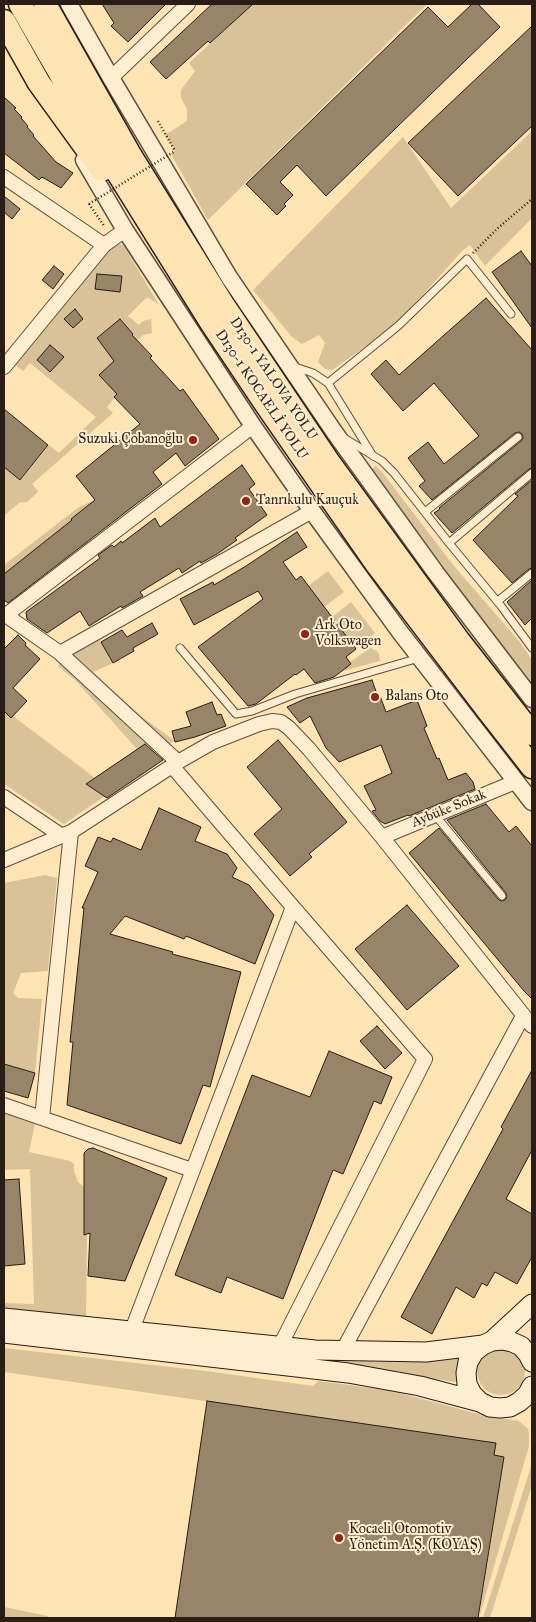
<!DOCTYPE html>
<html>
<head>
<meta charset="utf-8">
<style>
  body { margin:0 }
  #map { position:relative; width:536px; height:1622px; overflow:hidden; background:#fee4b3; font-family:"IM FELL Great Primer",serif }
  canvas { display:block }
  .frame { position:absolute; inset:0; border:5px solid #2a1c16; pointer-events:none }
</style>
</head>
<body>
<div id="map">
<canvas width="536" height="1622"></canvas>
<div class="frame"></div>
</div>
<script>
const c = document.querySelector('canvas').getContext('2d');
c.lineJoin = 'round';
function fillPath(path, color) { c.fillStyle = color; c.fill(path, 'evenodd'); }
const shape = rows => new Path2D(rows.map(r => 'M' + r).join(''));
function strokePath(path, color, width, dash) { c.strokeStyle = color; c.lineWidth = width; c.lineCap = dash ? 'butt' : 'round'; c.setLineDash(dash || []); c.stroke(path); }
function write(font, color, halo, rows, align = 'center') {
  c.font = font + ' "IM FELL Great Primer",serif'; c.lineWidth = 4; c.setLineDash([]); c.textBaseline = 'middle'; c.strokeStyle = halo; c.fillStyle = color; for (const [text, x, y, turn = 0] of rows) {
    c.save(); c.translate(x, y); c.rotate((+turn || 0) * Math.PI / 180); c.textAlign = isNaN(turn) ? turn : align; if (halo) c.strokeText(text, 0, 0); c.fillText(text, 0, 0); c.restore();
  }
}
fillPath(shape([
  [253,4,427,4,208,220,171,154,175,151,165,135,187,121,187,109,181,98,181,90,195,71,189,63],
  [532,131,532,218,485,266,470,245,462,251,414,305,389,330,332,370,325,369,318,362,325,343,319,335,302,344,292,337,253,290,403,137,451,208],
  [119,243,124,246,159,305,149,298,146,298,128,316,139,325,143,321,151,319,152,333,143,335,134,343,129,338,133,334,120,319,97,338,104,347,112,341,119,392,107,407,113,413,32,484,38,491,36,494,27,502,19,503,4,516,4,467,21,480,49,445,59,453,96,417,30,363,23,371,15,365,110,249,115,244],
  [376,466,382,472,454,566,519,641,532,660,532,686,383,486,372,471,374,467],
  [95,500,71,519,89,543,82,547,65,526,4,574,4,565,79,507],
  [328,571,344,592,324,607,308,586],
  [351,602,375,633,356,648,332,617],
  [99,639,113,663,93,672,141,716,175,741,167,744,72,656,74,653],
  [370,648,377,651,379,654,380,661,343,671,351,664,350,662],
  [60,662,61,662,156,750,146,743,137,749,76,681,58,666],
  [4,711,11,718,13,716,95,778,86,784,105,796,64,824,4,784],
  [45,875,57,878,48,971,21,973,13,993,18,998,42,999,35,1073,4,1064,4,883],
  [4,1113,35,1124,29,1152,70,1161,74,1164,74,1171,78,1182,84,1187,85,1235,87,1234,86,1316,4,1310,4,1303,34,1304,30,1169,4,1170],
  '477 1371a24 24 0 1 1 48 0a24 24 0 1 1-48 0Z',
  [4,1348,206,1371,313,1386,318,1381,371,1388,396,1392,482,1415,519,1421,528,1429,529,1434,529,1446,479,1618,504,1457,494,1455,496,1443,4,1372],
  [228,1349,462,1352,462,1383],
  [532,1463,532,1485,490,1618,483,1618],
  [4,1607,48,1616,48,1618,4,1618]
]), '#dac298');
const building = shape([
  [102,4,166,4,128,42,111,26,114,23,102,4],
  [212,4,253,4,210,43,208,41,166,79,150,62,212,4],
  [472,4,478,4,500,27,326,196,297,165,280,182,293,195,284,204,286,206,277,215,246,184,428,7,448,27,472,4],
  [532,26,532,126,458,196,408,143,532,26],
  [4,97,16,108,14,109,22,117,21,118,28,126,27,127,34,135,33,136,56,162,73,173,61,188,42,177,39,180,4,153,4,97],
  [4,196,20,209,12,219,4,212,4,196],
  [521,251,532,266,532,328,492,272,521,251],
  [54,266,64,274,53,289,42,280,54,266],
  [97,274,122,276,120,292,95,289,97,274],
  [486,298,532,350,532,468,529,469,452,533,434,513,440,509,439,508,521,441,523,438,522,434,519,432,515,433,432,500,419,486,425,481,408,458,428,442,444,464,479,436,434,383,403,411,371,374,386,360,399,375,486,298],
  [75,309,83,319,73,328,64,319,75,309],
  [120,319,133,334,132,335,152,356,150,358,180,391,183,389,219,439,185,466,176,453,153,472,162,484,8,603,4,600,4,574,72,520,71,519,95,500,76,476,140,424,114,397,117,394,99,375,114,361,97,338,120,319],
  [50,345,64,357,50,372,37,360,50,345],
  [4,409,48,445,20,480,4,467,4,409],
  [242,465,255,484,249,489,267,515,235,538,237,540,217,554,201,563,200,561,182,573,179,568,140,592,143,596,122,608,121,606,89,626,80,611,47,633,27,619,26,612,92,564,100,558,98,555,112,545,114,547,121,541,122,543,155,518,160,527,242,465],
  [532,480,532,568,529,569,512,583,473,540,518,496,515,494,532,480],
  [297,532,307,547,283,562,296,580,301,576,356,649,346,657,351,664,334,677,315,683,304,669,296,675,295,674,256,704,248,706,198,647,263,599,258,591,194,625,180,599,213,582,214,585,246,566,297,532],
  [532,580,532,618,525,625,507,602,532,580],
  [152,623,158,634,133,648,134,651,113,663,101,642,122,630,127,637,152,623],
  [18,635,26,643,25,645,40,659,13,688,27,701,11,718,4,711,4,649,18,635],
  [372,680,378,697,380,696,386,712,417,700,427,726,424,728,437,759,439,758,448,780,466,773,473,782,475,789,409,816,408,815,385,824,380,821,372,811,376,810,364,786,392,773,381,745,339,762,326,748,310,716,300,723,287,707,307,698,372,680],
  [212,702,217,715,221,714,226,726,195,737,175,742,172,731,191,726,186,712,212,702],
  [278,740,347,822,309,854,312,857,290,876,254,834,282,809,247,767,278,740],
  [145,744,163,760,107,798,86,784,145,744],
  [486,804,509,832,516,826,532,846,532,999,524,991,409,853,439,828,498,899,501,901,505,900,507,897,506,893,447,820,486,804],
  [159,808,201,827,195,841,227,854,237,868,232,877,249,885,274,915,255,964,186,936,184,939,125,916,110,934,173,952,172,954,241,972,210,1087,203,1085,181,1144,67,1105,73,1042,70,1042,84,908,82,908,98,872,85,866,98,837,111,842,113,838,141,850,159,808],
  [407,905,459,966,407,1010,355,949,407,905],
  [377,1026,402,1053,385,1069,360,1041,377,1026],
  [329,1051,392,1077,381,1104,374,1101,343,1174,333,1170,283,1299,227,1277,221,1293,175,1275,252,1075,310,1097,329,1051],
  [4,1064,35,1073,28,1098,4,1091,4,1064],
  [532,1070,532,1150,506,1199,532,1214,532,1257,517,1284,495,1272,487,1286,482,1283,474,1298,456,1287,432,1334,401,1317,503,1129,501,1127,532,1070],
  [93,1148,167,1178,125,1281,88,1276,90,1233,84,1235,84,1153,88,1149,93,1148],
  [19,1179,25,1264,4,1266,4,1180,19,1179],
  [207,1401,496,1443,494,1455,504,1457,478,1618,175,1618,207,1401]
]);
fillPath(building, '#988468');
strokePath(building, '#2a1c16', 1);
const service = shape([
  [295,367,313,373,328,383],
  [344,438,382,461,394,473,449,543,501,606,532,648],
  [373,456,328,383,398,326,467,259,511,314],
  [425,512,518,437],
  [449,543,532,473],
  [498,601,532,573],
  [180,648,236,714,252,711,295,694,419,658],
  [435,815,502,896]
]);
const minor = shape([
  [111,78,188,4],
  [4,177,104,245,125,230],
  [4,367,104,245],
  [4,614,60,653,312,511],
  [6,615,253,426],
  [60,653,178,762],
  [4,797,62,836],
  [382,837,515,782],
  [4,860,71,832,178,762,213,742,259,724,272,721,281,722,289,728,309,749,382,837,532,1026],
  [4,1105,192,1170],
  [42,1118,71,832],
  [132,1330,293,907,172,766],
  [280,1346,425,1059,293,907],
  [343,1350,523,1016]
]);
const tertiary = shape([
  [69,4,111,78,229,277,335,433,436,573,532,699],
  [84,160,125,230,253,426,312,511,400,632,532,802]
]);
const secondary = shape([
  [4,1318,315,1350,426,1352,483,1345],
  [4,1333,348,1373,420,1386,480,1402],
  [492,1341,532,1304],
  [532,1362,528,1354,521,1346,512,1342,502,1340,492,1341,483,1345,474,1352,468,1362,466,1373,467,1384,472,1394,480,1402,490,1407,500,1408,510,1407,519,1402,527,1395,532,1386]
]);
const trunk = shape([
  [20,4,114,167,210,321,267,406,375,562,486,708,532,767],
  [45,4,129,153,224,306,328,461,459,641,532,734],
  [4,21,39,83,102,170]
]);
strokePath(service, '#5f4e3d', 9);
strokePath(minor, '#5f4e3d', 16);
strokePath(tertiary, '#5f4e3d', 19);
strokePath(secondary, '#2a1c16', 21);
strokePath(trunk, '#2a1c16', 25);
strokePath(shape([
  [158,121,175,151],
  [89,204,105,227],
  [473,253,498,228,532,199]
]), '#2a1c16', 2.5, [1, 2.5]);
strokePath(service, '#feedce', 7);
strokePath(minor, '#feedce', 14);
strokePath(tertiary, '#feedce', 16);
strokePath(secondary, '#feedce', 19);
strokePath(trunk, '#fee4b3', 22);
strokePath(shape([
  [89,204,175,151]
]), '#2a1c16', 2.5, [1, 2.5]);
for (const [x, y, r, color] of [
  [193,440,5,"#8f2418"],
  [246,501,5,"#8f2418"],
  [305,634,5,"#8f2418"],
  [375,697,5,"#8f2418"],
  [339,1538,5,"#8f2418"]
]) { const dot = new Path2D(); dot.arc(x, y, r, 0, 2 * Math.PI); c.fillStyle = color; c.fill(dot); strokePath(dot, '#feedce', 2); }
write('14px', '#2a1c16', '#feedce', [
  ["D130-1 YALOVA YOLU",273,379,56],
  ["D130-1 KOCAELİ YOLU",261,395,56],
  ["Aybüke Sokak",449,809,-22]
]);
write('14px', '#2a1c16', '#feedce', [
  ["Suzuki Çobanoğlu",183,440,"right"],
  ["Tanrıkulu Kauçuk",256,501],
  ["Ark Oto",315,626],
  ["Volkswagen",315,642],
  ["Balans Oto",385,697],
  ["Kocaeli Otomotiv",349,1530],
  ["Yönetim A.Ş. (KOYAŞ)",349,1546]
], 'left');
</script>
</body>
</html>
